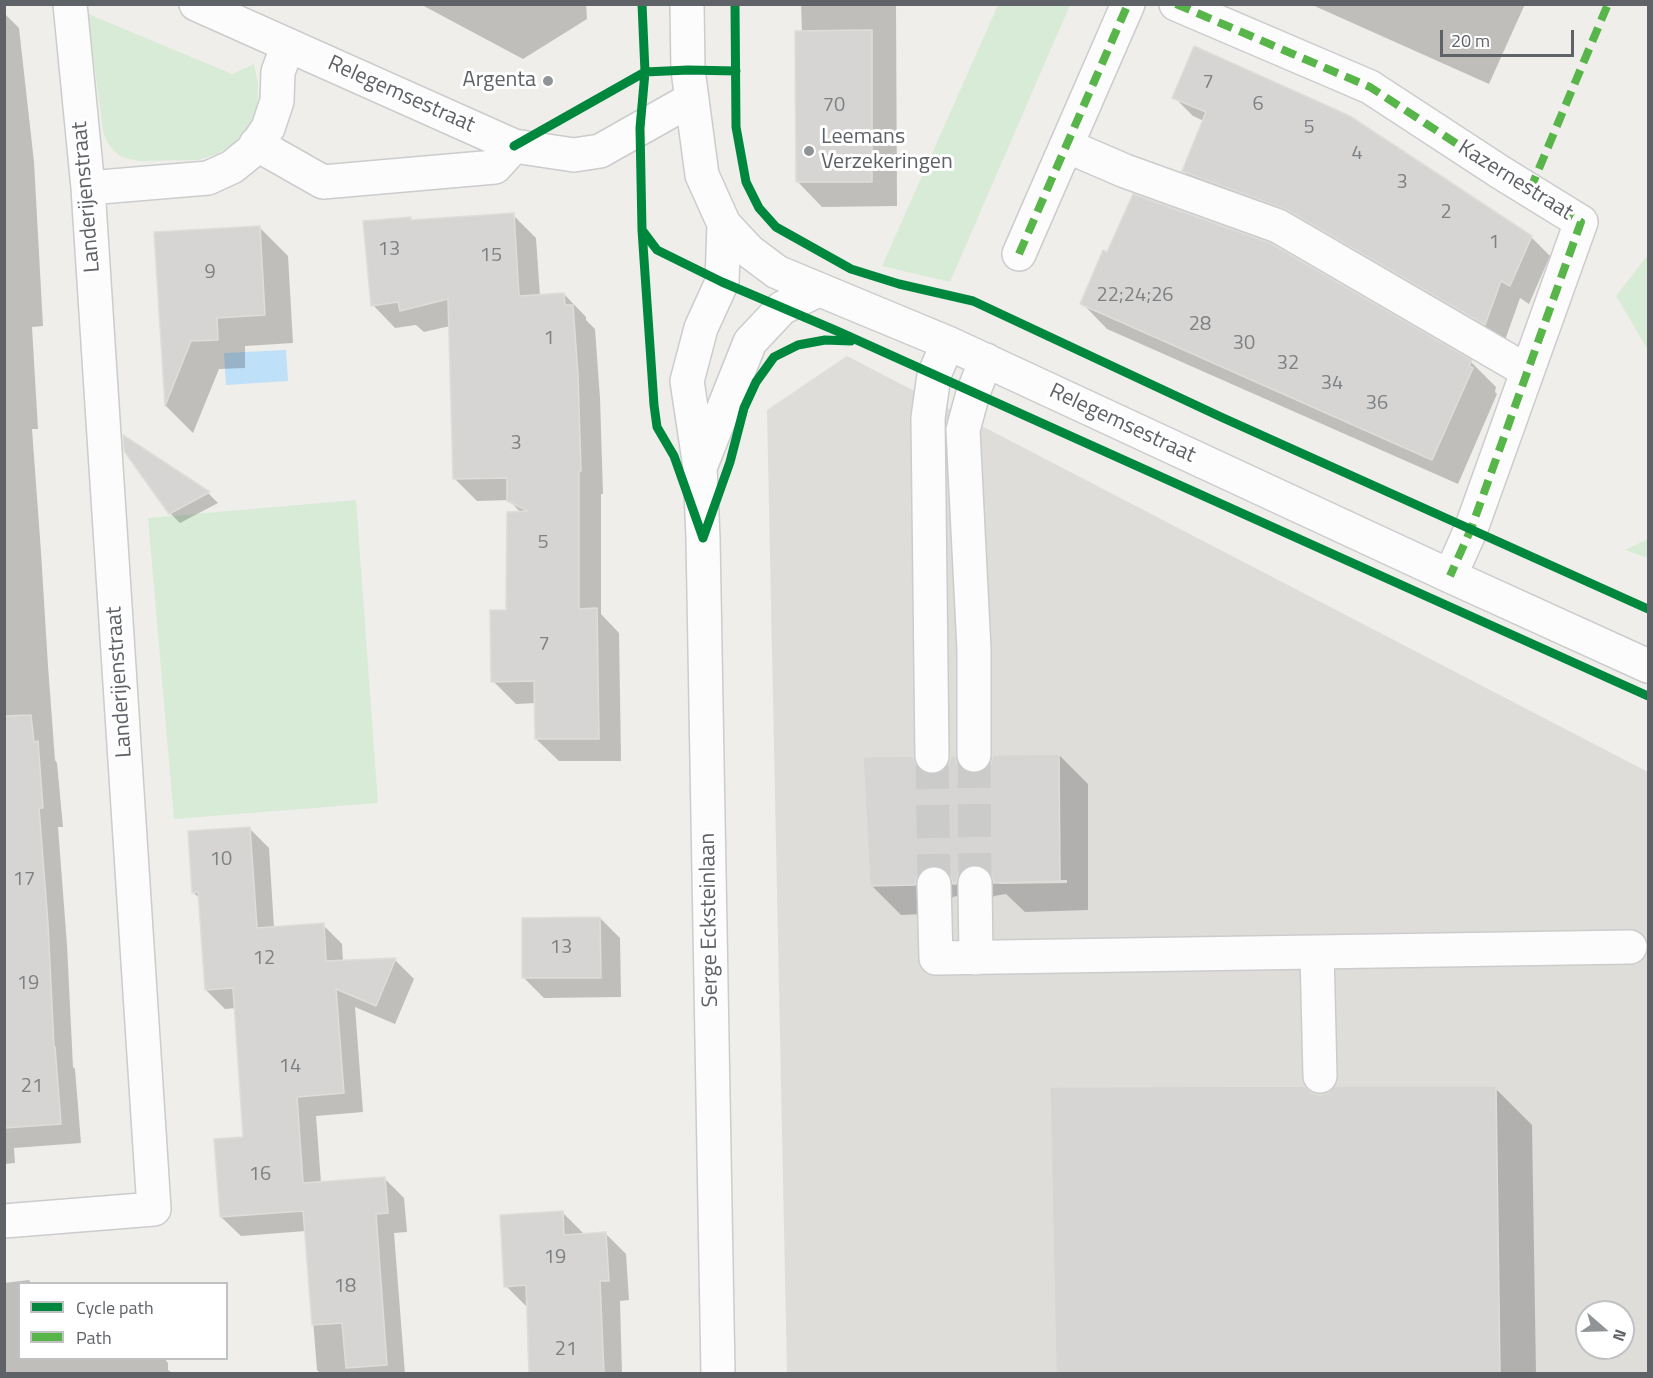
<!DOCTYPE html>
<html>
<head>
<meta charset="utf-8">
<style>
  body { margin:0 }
  #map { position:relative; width:1653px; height:1378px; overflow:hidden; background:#efeeea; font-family:"Titillium Web",sans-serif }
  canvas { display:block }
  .frame { position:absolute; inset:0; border:6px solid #5f6368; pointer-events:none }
  .legend { position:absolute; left:18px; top:1282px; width:210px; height:78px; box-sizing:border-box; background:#fff; border:2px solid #bfc1c3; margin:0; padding:8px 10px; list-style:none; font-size:18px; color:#5f6368 }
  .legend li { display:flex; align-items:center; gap:12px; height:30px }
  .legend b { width:30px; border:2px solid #bfc1c3 }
  .north { position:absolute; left:1575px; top:1300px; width:60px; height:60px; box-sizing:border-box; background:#fff; border:2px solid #bfc1c3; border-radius:50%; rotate:110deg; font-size:16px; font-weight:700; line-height:24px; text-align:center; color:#5f6368 }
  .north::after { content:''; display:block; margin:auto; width:21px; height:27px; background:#919496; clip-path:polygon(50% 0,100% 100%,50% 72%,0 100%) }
  .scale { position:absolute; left:1440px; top:30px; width:134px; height:27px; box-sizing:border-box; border:3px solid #5f6368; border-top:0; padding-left:8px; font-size:18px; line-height:21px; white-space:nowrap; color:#5f6368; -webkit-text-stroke:4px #fff; paint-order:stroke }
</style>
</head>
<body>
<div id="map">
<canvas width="1653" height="1378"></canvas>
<div class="frame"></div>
<ul class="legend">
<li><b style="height:8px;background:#00873e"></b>Cycle path</li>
<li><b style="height:8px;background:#58b549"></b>Path</li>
</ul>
<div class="north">N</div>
<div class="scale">20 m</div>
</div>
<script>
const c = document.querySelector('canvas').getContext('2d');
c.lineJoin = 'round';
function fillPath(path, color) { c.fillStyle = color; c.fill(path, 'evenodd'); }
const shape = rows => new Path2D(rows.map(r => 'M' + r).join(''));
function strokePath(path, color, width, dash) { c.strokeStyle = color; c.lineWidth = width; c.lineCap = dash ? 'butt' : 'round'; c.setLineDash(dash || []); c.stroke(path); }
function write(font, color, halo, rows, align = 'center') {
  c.font = font + ' "Titillium Web",sans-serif'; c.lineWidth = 6; c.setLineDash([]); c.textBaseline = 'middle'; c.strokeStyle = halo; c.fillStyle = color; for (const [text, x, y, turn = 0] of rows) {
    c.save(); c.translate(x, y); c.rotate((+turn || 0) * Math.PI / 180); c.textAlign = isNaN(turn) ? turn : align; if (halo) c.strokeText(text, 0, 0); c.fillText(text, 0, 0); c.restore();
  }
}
fillPath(shape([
  [847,356,1648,772,1648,1373,787,1373,767,410],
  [1587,1312,1623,1312,1623,1348,1587,1348]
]), '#dfddda');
fillPath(shape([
  [998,5,1070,5,950,282,882,266],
  [88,14,232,74,254,64,258,85,257,108,248,127,234,143,217,154,198,160,139,161,122,157,115,152,107,142,103,131],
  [1648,255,1648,350,1616,296],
  [356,500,378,803,174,819,148,518],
  [1648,539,1648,558,1625,550]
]), '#d8ebd6');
fillPath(shape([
  [286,350,288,381,226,385,224,353]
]), '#bfe0f9');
fillPath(shape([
  [420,4,586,4,587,19,523,59],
  [801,4,896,4,897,206,822,207,797,181,802,32],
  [1310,4,1525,4,1489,84],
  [4,13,19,28,34,162,43,326,32,327,38,429,32,429,41,552,48,666,55,760,57,763,63,827,58,827,67,945,73,1067,75,1069,81,1143,14,1148,15,1163,4,1164],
  [1174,97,1531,237,1550,256,1529,304,1520,298,1504,343,1203,190,1183,171,1204,121,1193,116],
  [513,215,536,238,540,296,564,294,586,317,586,320,595,329,600,398,603,494,601,494,601,614,619,633,621,761,559,761,536,739,536,703,516,704,493,681,508,611,521,513,509,500,477,501,454,478,450,326,424,332,416,325,395,328,373,305,410,218,414,222],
  [260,228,288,256,293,343,245,346,245,368,219,369,193,433,166,406,156,233],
  [1082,303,1471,362,1496,387,1495,392,1497,394,1458,484,1107,329],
  [124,438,209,494,218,503,180,523,170,513],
  [1059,755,1088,784,1088,910,1025,912,1006,894,994,896,987,904,964,894,953,897,946,905,944,913,901,915,871,885,913,758,930,776,943,773,955,757,972,775],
  [1067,880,1067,883,1000,884,997,881],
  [250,829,269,848,274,928,323,925,342,944,343,962,395,960,414,979,395,1024,355,1007,363,1112,316,1116,321,1183,385,1179,404,1198,407,1232,394,1233,405,1374,321,1374,317,1370,306,1231,241,1236,221,1217,245,1138,236,1008,225,1009,206,990,200,899,193,892],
  [600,918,620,938,621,997,544,998,524,978],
  [1495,1088,1532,1125,1536,1374,1057,1374,1311,1094,1320,1096],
  [563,1213,583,1233,583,1235,606,1234,626,1254,629,1300,620,1301,622,1374,531,1374,528,1306,526,1306,506,1286],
  [29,1280,32,1284,20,1284,20,1358,164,1358,168,1363,168,1370,174,1374,4,1374,4,1283]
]), '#0003');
const building = shape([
  [872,30,872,182,796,182,795,31,872,30],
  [1194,46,1350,116,1532,236,1510,286,1501,281,1485,325,1287,210,1182,171,1206,112,1172,98,1194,46],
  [1133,194,1270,243,1472,360,1469,366,1473,368,1432,460,1080,304,1103,250,1107,252,1133,194],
  [514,213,519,296,564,293,565,305,573,305,578,375,581,471,579,471,579,609,597,608,599,739,535,739,534,681,491,682,490,610,506,610,507,512,528,511,507,501,507,478,453,479,448,299,400,311,398,302,371,306,363,221,411,217,411,220,514,213],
  [260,226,265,315,217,318,218,340,191,341,165,406,154,232,260,226],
  [123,435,210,492,169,514,124,451,123,435],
  [31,715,34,742,38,741,43,808,39,808,48,924,54,1047,55,1047,61,1124,4,1128,4,716,31,715],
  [1059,754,1060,881,994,883,991,874,985,867,974,864,965,867,958,874,956,884,953,884,950,874,942,867,934,865,924,868,917,876,915,885,870,886,863,757,913,756,916,765,922,772,933,775,942,772,948,766,951,756,955,756,958,764,964,771,975,774,983,771,990,765,993,755,1059,754],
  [250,827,257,928,324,923,326,961,396,958,376,1006,336,989,344,1093,297,1097,303,1183,385,1177,388,1213,376,1214,387,1365,346,1368,342,1323,312,1325,303,1211,220,1217,214,1139,243,1137,233,988,205,990,198,892,192,893,188,831,250,827],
  [600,917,601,978,522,978,522,918,600,917],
  [1305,1086,1312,1093,1320,1095,1329,1092,1335,1086,1496,1086,1500,1374,1056,1374,1050,1087,1305,1086],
  [563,1211,564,1235,606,1232,609,1281,600,1281,604,1374,529,1374,526,1285,504,1287,500,1215,563,1211]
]);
fillPath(building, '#d6d5d3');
strokePath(building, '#deddd9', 1.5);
strokePath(shape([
  [974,755,975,883],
  [932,756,934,884]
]), '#cbcbca', 33, [33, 16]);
const minor = shape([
  [196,4,514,146,574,155,600,151,692,99],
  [687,4,688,70,702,175,724,224,749,251,777,272,948,343,1450,576,1648,666],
  [1176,4,1370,87,1500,172,1581,222,1471,529,1450,576],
  [256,144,323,182,495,167,514,146],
  [1067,146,1125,171,1278,226,1527,371],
  [88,188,208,178,232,167,253,150,268,128,277,101,278,72,288,45],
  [1019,254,1128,4],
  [701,465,750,342,782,308,818,290],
  [974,755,974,649,963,430,973,393,986,360],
  [932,756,928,418,934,375,948,343],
  [975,883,976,958],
  [934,884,936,958,1630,947],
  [1317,952,1320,1076],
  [4,1221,154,1209,88,188,70,4],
  [718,1374,703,538,700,467,687,381,701,328,722,282,724,224]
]);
strokePath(minor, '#cbcccc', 36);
strokePath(minor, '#fdfcfc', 33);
strokePath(shape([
  [1176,4,1370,87,1500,172,1581,222,1471,529,1450,576],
  [1530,190,1608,4],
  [1019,254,1128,4]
]), '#58b549', 8, [15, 8]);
strokePath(shape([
  [642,4,645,72,640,128,642,230,657,250,722,282,837,331,1648,696],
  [735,4,736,127,746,182,759,208,776,227,851,269,899,284,973,301,1221,417,1648,609],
  [514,146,645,72,688,70,736,71],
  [642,230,654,405,657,427,674,456,703,538],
  [703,538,730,462,744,408,756,382,774,357,798,345,825,340,851,341]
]), '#00873e', 9);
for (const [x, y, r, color] of [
  [548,81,6,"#919496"],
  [809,151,6,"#919496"]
]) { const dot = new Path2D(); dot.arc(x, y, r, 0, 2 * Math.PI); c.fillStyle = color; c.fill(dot); strokePath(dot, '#fff', 2); }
write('20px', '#7e8184', null, [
  ["7",1208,83],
  ["6",1258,105],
  ["70",834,106],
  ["5",1309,128],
  ["4",1357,154],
  ["3",1402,183],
  ["2",1446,213],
  ["1",1494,243],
  ["13",389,250],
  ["15",491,256],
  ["9",210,273],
  ["22;24;26",1135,296],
  ["28",1200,325],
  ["1",549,339],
  ["30",1244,344],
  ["32",1288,364],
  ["34",1332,384],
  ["36",1377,404],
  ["3",516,444],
  ["5",543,543],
  ["7",544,645],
  ["10",221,860],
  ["17",24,880],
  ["13",561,948],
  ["12",264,959],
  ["19",28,984],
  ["14",290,1067],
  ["21",32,1087],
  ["16",260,1175],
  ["19",555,1258],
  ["18",345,1287],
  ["21",566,1350]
]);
write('22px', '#5f6368', '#fff', [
  ["Argenta",536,81],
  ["Leemans",821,138,"left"],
  ["Verzekeringen",821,163,"left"]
], 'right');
write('22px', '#5f6368', '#fff', [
  ["Relegemsestraat",401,95,24],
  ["Kazernestraat",1515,181,32],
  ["Landerijenstraat",87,197,-95],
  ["Relegemsestraat",1122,424,25],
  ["Landerijenstraat",120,682,-94],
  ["Serge Ecksteinlaan",710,920,-91]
]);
</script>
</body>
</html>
